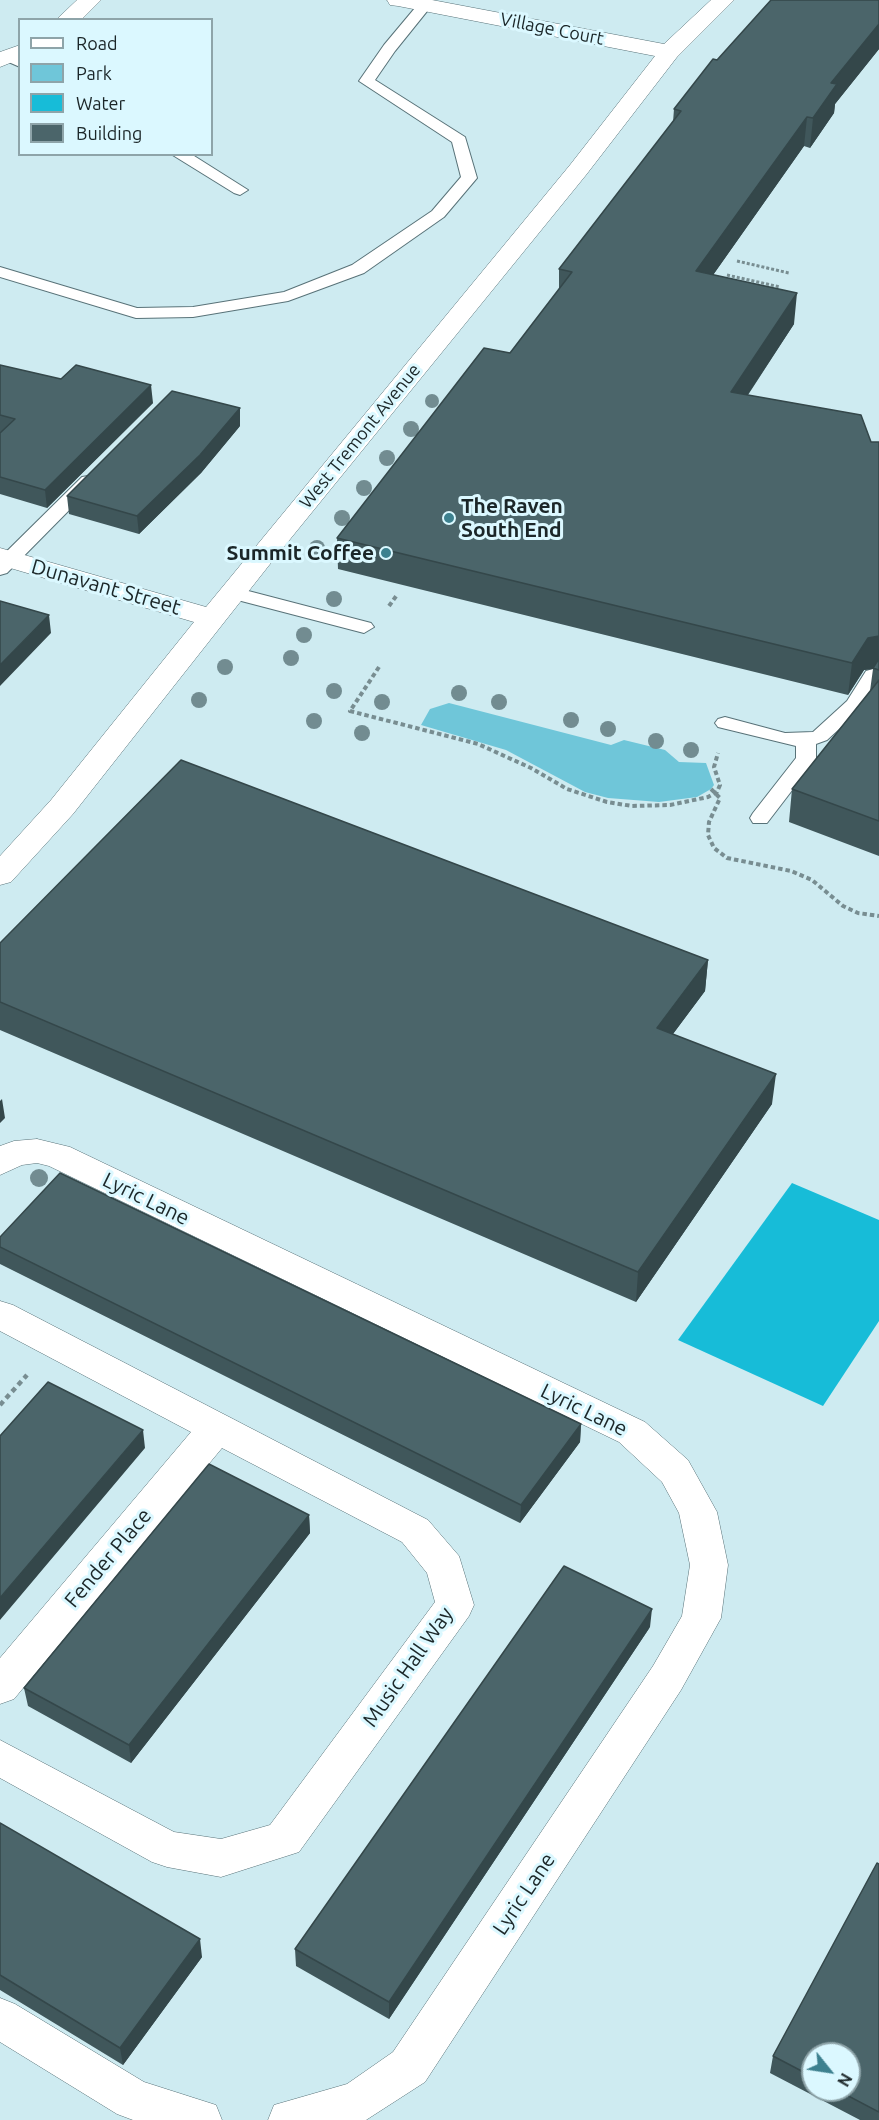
<!DOCTYPE html>
<html>
<head>
<meta charset="utf-8">
<style>
  body { margin:0 }
  #map { position:relative; width:879px; height:2120px; overflow:hidden; background:#ceebf1; font-family:Ubuntu,sans-serif }
  canvas { display:block }
  .legend { position:absolute; left:18px; top:18px; width:195px; height:138px; box-sizing:border-box; background:#dbf8ff; border:2px solid #8ea4a9; margin:0; padding:8px 10px; list-style:none; font-size:18px; color:#1b2628 }
  .legend li { display:flex; align-items:center; gap:12px; height:30px }
  .legend b { width:30px; border:2px solid #8ea4a9 }
  .north { position:absolute; left:801px; top:2042px; width:60px; height:60px; box-sizing:border-box; background:#dbf8ff; border:2px solid #8ea4a9; border-radius:50%; rotate:120deg; font-size:16px; font-weight:700; line-height:24px; text-align:center; color:#1b2628 }
  .north::after { content:''; display:block; margin:auto; width:21px; height:27px; background:#3d818f; clip-path:polygon(50% 0,100% 100%,50% 72%,0 100%) }
</style>
</head>
<body>
<div id="map">
<canvas width="879" height="2120"></canvas>
<ul class="legend">
<li><b style="height:8px;background:#fff"></b>Road</li>
<li><b style="height:16px;background:#6fc6d9"></b>Park</li>
<li><b style="height:16px;background:#17bcd8"></b>Water</li>
<li><b style="height:16px;background:#4b656a"></b>Building</li>
</ul>
<div class="north">N</div>
</div>
<script>
const c = document.querySelector('canvas').getContext('2d');
c.lineJoin = 'round';
function fillPath(path, color) { c.fillStyle = color; c.fill(path, 'evenodd'); }
const shape = rows => new Path2D(rows.map(r => 'M' + r).join(''));
function strokePath(path, color, width, dash) { c.strokeStyle = color; c.lineWidth = width; c.lineCap = dash ? 'butt' : 'round'; c.setLineDash(dash || []); c.stroke(path); }
function write(font, color, halo, rows, align = 'center') {
  c.font = font + ' Ubuntu,sans-serif'; c.lineWidth = 6; c.setLineDash([]); c.textBaseline = 'middle'; c.strokeStyle = halo; c.fillStyle = color; for (const [text, x, y, turn = 0] of rows) {
    c.save(); c.translate(x, y); c.rotate((+turn || 0) * Math.PI / 180); c.textAlign = isNaN(turn) ? turn : align; if (halo) c.strokeText(text, 0, 0); c.fillText(text, 0, 0); c.restore();
  }
}
fillPath(shape([
  [449,703,611,745,624,740,665,750,679,762,706,763,714,785,711,789,697,797,659,802,608,798,585,792,506,750,421,725,430,709]
]), '#6fc6d9');
fillPath(shape([
  [792,1183,879,1220,879,1321,823,1406,678,1340]
]), '#17bcd8');
const lane = shape([
  [425,1,432,5,395,51,375,80,465,137,477,178,444,217,364,273,288,301,193,317,136,318,0,277,0,267,137,308,193,307,284,292,352,265,432,211,461,177,452,142,359,81,384,45,420,2,425,1],
  [9,52,20,57,20,67,4,60,1,57,4,54,9,52],
  [171,154,191,154,248,190,240,195,234,193,171,154],
  [88,476,94,477,97,481,94,485,7,573,0,575,0,558,82,477,88,476],
  [233,587,371,623,374,627,364,633,226,597,223,593,226,589,233,587],
  [873,669,879,670,879,681,861,709,827,740,816,744,816,759,767,823,753,823,750,818,753,813,796,758,796,746,718,727,715,723,718,719,725,717,785,733,813,732,847,701,866,671,873,669]
]);
const street = shape([
  [77,0,101,0,81,20,56,20,77,0],
  [387,0,432,0,664,44,711,0,734,0,677,57,586,175,274,559,73,814,11,882,0,885,0,856,51,800,194,622,0,565,0,548,206,607,570,165,655,56,398,6,390,5,387,0],
  [20,45,20,59,0,67,0,52,20,45],
  [37,1139,70,1147,645,1422,688,1460,717,1512,728,1565,721,1618,681,1690,425,2082,366,2120,268,2120,274,2105,347,2084,393,2052,653,1666,682,1616,690,1565,679,1513,662,1482,619,1442,49,1166,37,1163,22,1165,0,1175,0,1146,14,1141,37,1139],
  [0,1301,13,1305,428,1520,459,1556,474,1605,469,1616,299,1852,221,1877,167,1867,152,1862,0,1778,0,1740,174,1832,221,1839,270,1825,435,1602,427,1573,402,1542,222,1448,14,1699,0,1704,0,1658,191,1432,0,1331,0,1301],
  [0,1998,15,2004,144,2082,216,2105,222,2120,133,2120,117,2114,0,2042,0,1998]
]);
strokePath(lane, '#587278', 2);
strokePath(street, '#587278', 1);
strokePath(shape([
  [737,261,789,273],
  [727,275,780,287]
]), '#788d91', 3, [3, 2]);
strokePath(shape([
  [389,606,397,595],
  [379,667,350,711,478,744,531,768,567,789,607,802,632,806,670,805,708,797,717,792,720,785,714,767,718,753],
  [711,789,720,798,709,822,708,835,714,848,727,858,791,871,812,880,843,906,858,913,879,916]
]), '#788d91', 4, [4.5, 3]);
strokePath(shape([
  [0,1405,27,1375]
]), '#788d91', 4.5, [5, 4]);
fillPath(lane, '#fff');
fillPath(street, '#fff');
c.fillStyle = '#728c91';
for (const [x, y, r] of [
  [432,401,7],
  [411,429,8],
  [387,458,8],
  [364,488,8],
  [342,518,8],
  [317,548,8],
  [334,599,8],
  [304,635,8],
  [291,658,8],
  [225,667,8],
  [334,691,8],
  [459,693,8],
  [199,700,8],
  [382,702,8],
  [499,702,8],
  [571,720,8],
  [314,721,8],
  [608,729,8],
  [362,733,8],
  [656,741,8],
  [691,750,8],
  [39,1178,9]
]) { c.beginPath(); c.arc(x, y, r, 0, 2 * Math.PI); c.fill(); }
fillPath(shape([
  [879,0,879,49,835,104,834,113,810,148,804,146,713,275,794,324,748,395,871,442,879,442,879,856,789,822,792,789,870,691,873,669,864,670,848,695,338,569,337,538,510,353,559,290,559,269,673,122,674,109,717,60],
  [0,365,153,403,47,508,0,494,0,433,1,432,0,432],
  [240,426,201,473,139,534,69,514,67,496],
  [0,943,708,960,705,991,673,1034,772,1104,636,1302,0,1030],
  [0,1237,581,1424,580,1442,520,1523,0,1264],
  [309,1515,310,1533,131,1763,28,1706,24,1688],
  [650,1627,389,2019,296,1966,295,1949],
  [0,1823,202,1957,123,2065,0,1990],
  [879,1864,879,2120,860,2120,770,2073,773,2056],
  [813,2054,849,2090,813,2090]
]), '#40575b');
fillPath(shape([
  [879,24,879,49,835,104,834,113,810,148,813,118,831,83],
  [807,117,804,146,694,302,696,271],
  [797,293,794,324,729,423,731,392],
  [151,385,153,403,47,508,45,490],
  [240,408,240,426,201,473,139,534,137,516],
  [49,615,51,633,0,686,0,665],
  [879,636,879,668,864,670,848,695,852,663,868,638],
  [708,960,705,991,655,1058,657,1028],
  [776,1074,772,1104,636,1302,638,1272],
  [2,1099,5,1118,0,1123,0,1101],
  [581,1424,580,1442,520,1523,521,1505],
  [143,1430,145,1448,0,1620,0,1598],
  [309,1515,310,1533,131,1763,129,1745],
  [652,1609,650,1627,389,2019,389,2002],
  [200,1939,202,1957,123,2065,120,2048]
]), '#34474a');
const building = shape([
  [771,0,879,0,879,24,831,83,837,84,813,118,807,117,696,271,797,293,731,392,861,415,871,442,879,442,879,636,868,638,852,663,337,538,484,348,510,353,572,272,559,269,681,111,674,109,713,59,717,60,771,0],
  [0,365,61,379,76,365,151,385,45,490,0,477,0,433,15,419,0,415,0,365],
  [172,391,240,408,200,455,137,516,67,496,172,391],
  [0,601,49,615,0,665,0,601],
  [879,659,879,670,873,668,879,659],
  [879,680,879,821,792,789,879,680],
  [181,760,708,960,657,1028,776,1074,638,1272,0,1002,0,943,181,760],
  [60,1173,581,1424,521,1505,0,1247,0,1237,60,1173],
  [48,1382,143,1430,0,1598,0,1436,48,1382],
  [209,1464,309,1515,129,1745,24,1688,209,1464],
  [564,1566,652,1609,389,2002,295,1949,564,1566],
  [0,1823,200,1939,120,2048,0,1975,0,1823],
  [877,1863,879,1864,879,2112,837,2090,849,2090,849,2054,813,2054,813,2077,773,2056,877,1863]
]);
fillPath(building, '#4b656a');
strokePath(building, '#34474a', 1.5);
for (const [x, y, r, color] of [
  [449,518,6,"#3d818f"],
  [386,553,6,"#3d818f"]
]) { const dot = new Path2D(); dot.arc(x, y, r, 0, 2 * Math.PI); c.fillStyle = color; c.fill(dot); strokePath(dot, '#dbf8ff', 2); }
write('18px', '#1b2628', '#dbf8ff', [
  ["Village Court",552,29,11],
  ["West Tremont Avenue",360,436,-51]
]);
write('bold 21px', '#1b2628', '#dbf8ff', [
  ["The Raven",461,506],
  ["South End",461,530],
  ["Summit Coffee",374,553,"right"]
], 'left');
write('21px', '#1b2628', '#dbf8ff', [
  ["Dunavant Street",106,587,16],
  ["Lyric Lane",146,1199,26],
  ["Lyric Lane",584,1410,26],
  ["Fender Place",108,1558,-50],
  ["Music Hall Way",408,1667,-55],
  ["Lyric Lane",524,1894,-56]
]);
</script>
</body>
</html>
